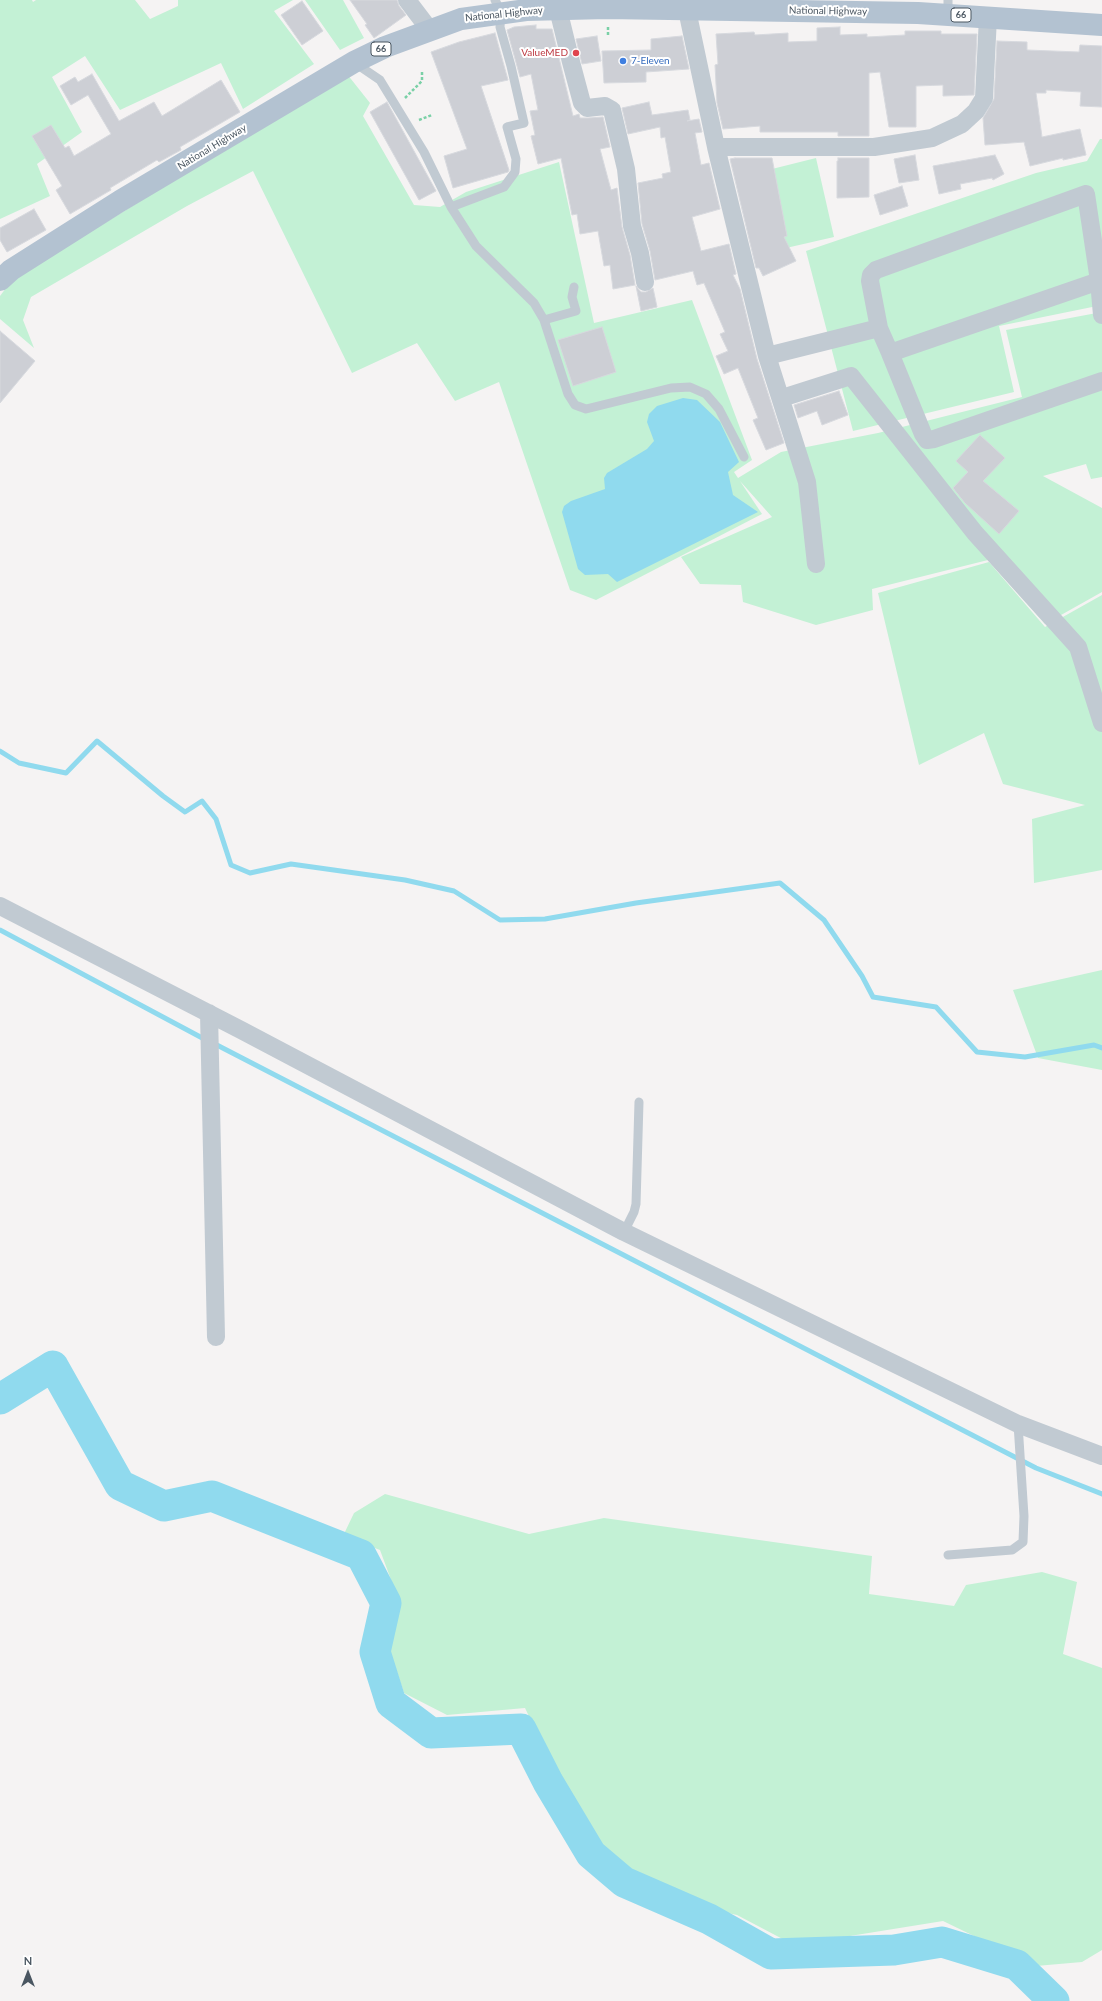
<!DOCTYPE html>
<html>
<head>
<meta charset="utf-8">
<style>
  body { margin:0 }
  #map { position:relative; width:1102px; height:2001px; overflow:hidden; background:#f5f3f3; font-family:Lato,sans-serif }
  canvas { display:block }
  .north { position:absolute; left:8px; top:1953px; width:40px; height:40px; -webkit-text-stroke:3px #fff; paint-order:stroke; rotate:0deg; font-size:11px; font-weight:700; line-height:16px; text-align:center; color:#4a5661 }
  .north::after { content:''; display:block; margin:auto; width:14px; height:18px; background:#4a5661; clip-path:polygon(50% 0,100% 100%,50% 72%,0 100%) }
</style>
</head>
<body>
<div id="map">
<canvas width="1102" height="2001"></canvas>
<div class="north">N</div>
</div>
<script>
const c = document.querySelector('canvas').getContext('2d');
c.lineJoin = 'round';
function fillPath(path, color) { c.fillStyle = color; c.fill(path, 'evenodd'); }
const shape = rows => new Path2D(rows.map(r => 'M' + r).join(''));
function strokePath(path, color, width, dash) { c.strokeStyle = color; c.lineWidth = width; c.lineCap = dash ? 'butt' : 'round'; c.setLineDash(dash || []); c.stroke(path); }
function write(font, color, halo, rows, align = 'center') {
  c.font = font + ' Lato,sans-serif'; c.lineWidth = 4; c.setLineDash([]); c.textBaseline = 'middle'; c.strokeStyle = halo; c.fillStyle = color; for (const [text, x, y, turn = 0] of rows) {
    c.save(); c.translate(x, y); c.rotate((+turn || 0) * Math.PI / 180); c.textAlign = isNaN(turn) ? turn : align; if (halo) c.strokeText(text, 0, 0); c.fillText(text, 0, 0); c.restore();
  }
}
fillPath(shape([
  [0,0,32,0,33,2,36,0,135,0,150,19,178,6,178,0,293,0,274,11,314,64,243,109,221,63,120,110,85,56,52,77,82,132,37,164,50,196,0,219],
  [305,0,343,0,364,38,340,50],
  [347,74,370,103,363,116,414,205,440,207,466,192,559,162,594,323,692,300,752,460,734,472,738,478,781,452,878,433,1022,397,1006,330,1102,312,1102,477,1091,479,1086,464,1043,476,1102,508,1102,592,1045,624,988,560,872,589,873,610,816,625,743,602,741,585,700,584,681,557,772,517,740,481,762,514,596,600,570,590,499,382,455,401,417,343,352,373,253,171,187,206,31,297,23,320,34,348,0,319,0,296,12,280],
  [1100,139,1102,139,1102,305,999,326,1014,392,853,431,806,251,1036,173,1087,161],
  [816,158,834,237,786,248,768,170],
  [989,562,1045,627,1102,595,1102,870,1034,883,1032,819,1085,805,1003,784,984,733,919,765,878,593],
  [1102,970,1102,1070,1038,1058,1013,990],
  [385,1494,529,1534,604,1518,872,1556,869,1594,954,1606,966,1585,1042,1572,1077,1582,1063,1654,1102,1668,1102,1950,1082,1962,1036,1966,943,1921,794,1945,737,1915,672,1901,585,1833,525,1708,447,1715,404,1693,390,1651,400,1604,380,1550,343,1536,354,1513]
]), '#c3f1d5');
fillPath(shape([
  [683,398,697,400,720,422,739,462,728,472,733,495,758,512,617,582,608,574,585,575,578,569,562,512,564,506,571,501,605,489,604,478,607,473,647,449,654,441,647,422,649,414,657,406]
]), '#90daee');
strokePath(shape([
  [0,751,19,763,66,773,97,741,163,796,185,812,202,801,216,819,231,865,250,873,291,864,405,880,454,891,500,920,545,919,636,903,780,883,824,920,862,976,873,997,936,1007,977,1052,1025,1057,1094,1045,1102,1048],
  [0,930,206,1040],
  [213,1043,1036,1468,1102,1494]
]), '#90daee', 5);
strokePath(shape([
  [0,1399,53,1366,120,1485,164,1506,212,1496,361,1555,386,1603,375,1652,391,1703,431,1733,521,1729,548,1782,591,1854,624,1882,709,1919,771,1954,894,1950,942,1942,1017,1965,1054,2001]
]), '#90daee', 31);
const building = shape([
  [350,0,397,0,399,6,406,15,374,38,365,25,367,24,350,0],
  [302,1,323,31,302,45,281,15,302,1],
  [536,25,536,29,552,29,573,116,579,114,580,118,588,118,603,117,610,147,600,149,611,190,617,188,622,227,630,255,635,285,613,289,610,265,604,266,598,231,580,234,577,214,572,215,561,158,538,164,531,136,535,135,530,111,538,110,531,74,520,77,507,30,514,27,536,25],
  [840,27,840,35,867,34,867,37,905,35,905,31,941,31,941,34,977,34,974,95,943,96,943,85,916,86,916,127,889,127,880,72,869,73,869,136,838,136,838,132,760,132,760,126,723,129,717,103,715,65,718,64,716,34,754,32,755,35,788,33,788,42,817,41,817,28,840,27],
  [495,33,508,80,481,86,509,170,508,172,453,188,444,156,467,149,431,52,459,42,495,33],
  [597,36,601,61,582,64,576,39,597,36],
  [682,36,689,69,646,72,646,82,604,83,602,51,651,50,651,39,682,36],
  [997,41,1027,42,1027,50,1079,52,1080,45,1102,46,1102,107,1080,106,1081,92,1046,90,1046,93,1036,93,1042,137,1080,129,1086,155,1063,160,1063,158,1030,166,1024,142,985,145,983,118,994,99,997,41],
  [92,74,119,121,154,102,162,116,221,80,240,112,180,147,181,150,159,162,157,160,110,188,111,190,70,214,56,190,62,186,32,136,51,125,65,148,69,146,74,156,111,134,88,95,71,105,60,86,75,77,78,82,92,74],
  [387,102,436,191,419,200,370,112,387,102],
  [649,102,652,115,688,110,690,120,687,121,699,119,702,132,695,133,701,165,709,163,720,209,692,217,701,251,729,244,736,274,733,275,740,289,757,359,784,443,766,450,753,420,758,418,738,368,724,374,716,356,728,351,720,334,725,332,704,283,697,285,693,271,655,280,650,251,642,224,638,183,663,178,662,174,671,172,665,137,661,138,660,127,628,134,622,108,649,102],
  [915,155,919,180,899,183,894,159,915,155],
  [995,155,1004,174,993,180,992,178,960,184,961,189,939,194,933,166,995,155],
  [735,158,772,158,787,236,784,237,796,261,763,276,759,268,756,268,730,159,735,158],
  [838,158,869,158,869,197,837,198,837,161,838,161,838,158],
  [902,186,908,206,880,215,874,195,902,186],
  [34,209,46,230,7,252,0,240,0,228,34,209],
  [636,286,641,292,646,292,653,288,657,307,641,311,636,286],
  [602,327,616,372,573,386,558,340,602,327],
  [0,331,35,361,0,403,0,331],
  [839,391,848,415,822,425,817,411,798,418,794,405,839,391],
  [980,435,1005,458,983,481,1019,511,999,534,965,503,953,488,968,472,956,461,980,435]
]);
fillPath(building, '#cdcfd5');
strokePath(building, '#d7d9de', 1);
strokePath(shape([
  [608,27,608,37],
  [405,98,422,81,422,70],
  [419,120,432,115]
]), '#7ad0a6', 2.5, [3, 2]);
strokePath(shape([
  [948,0,948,14],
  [355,63,380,80,424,152,451,207,476,246,534,303,544,320,568,394,575,405,586,409,671,388,690,387,706,394,719,409,744,457],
  [451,207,504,187,515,172,516,159,507,127,524,123,511,66,500,27,501,12,495,0],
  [544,320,576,311,572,297,574,287],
  [624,1232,634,1212,636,1204,639,1102],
  [948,1555,1012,1550,1023,1542,1024,1516,1018,1424]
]), '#c1cad2', 9);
strokePath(shape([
  [407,0,429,29],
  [558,9,571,62,582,103,587,108,605,106,612,110,626,169,632,226,640,253,645,282],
  [687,10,716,147,767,356,807,482,816,564],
  [716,147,874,147,932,138,962,124,976,111,984,98,988,17],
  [1099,281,1102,315],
  [890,353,923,434,927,440,934,439,1102,381],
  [767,356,879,328,890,353,1099,281,1086,194,876,270,871,275,870,281,879,328],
  [782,398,851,376,975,533,1078,647,1102,723],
  [0,906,241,1030,624,1232,1018,1424,1102,1456],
  [209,1013,216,1337]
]), '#c1cad2', 18);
strokePath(shape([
  [0,280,11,270,120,201,354,62,385,47,461,19,526,10,607,8,918,13,1102,25]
]), '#b3c2d1', 22);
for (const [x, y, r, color] of [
  [576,53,4,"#e0444e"],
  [623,61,4,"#3f7fe0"]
]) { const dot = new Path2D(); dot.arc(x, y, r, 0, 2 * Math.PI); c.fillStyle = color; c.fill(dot); strokePath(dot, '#fff', 1.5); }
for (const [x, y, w] of [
  [961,15,20],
  [381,49,20]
]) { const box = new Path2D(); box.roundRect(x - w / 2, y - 7, w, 14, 3); c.fillStyle = '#fff'; c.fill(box); strokePath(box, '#4a5661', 1); }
write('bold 9px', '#4a5661', null, [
  ["66",961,15],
  ["66",381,49]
]);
write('10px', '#4a5661', '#fff', [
  ["National Highway",828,11,1],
  ["National Highway",504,14,-6],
  ["National Highway",212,147,-31]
]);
write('10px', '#be3a42', '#fff', [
  ["ValueMED",568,53]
], 'right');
write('10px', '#366cbe', '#fff', [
  ["7-Eleven",631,61]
], 'left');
</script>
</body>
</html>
